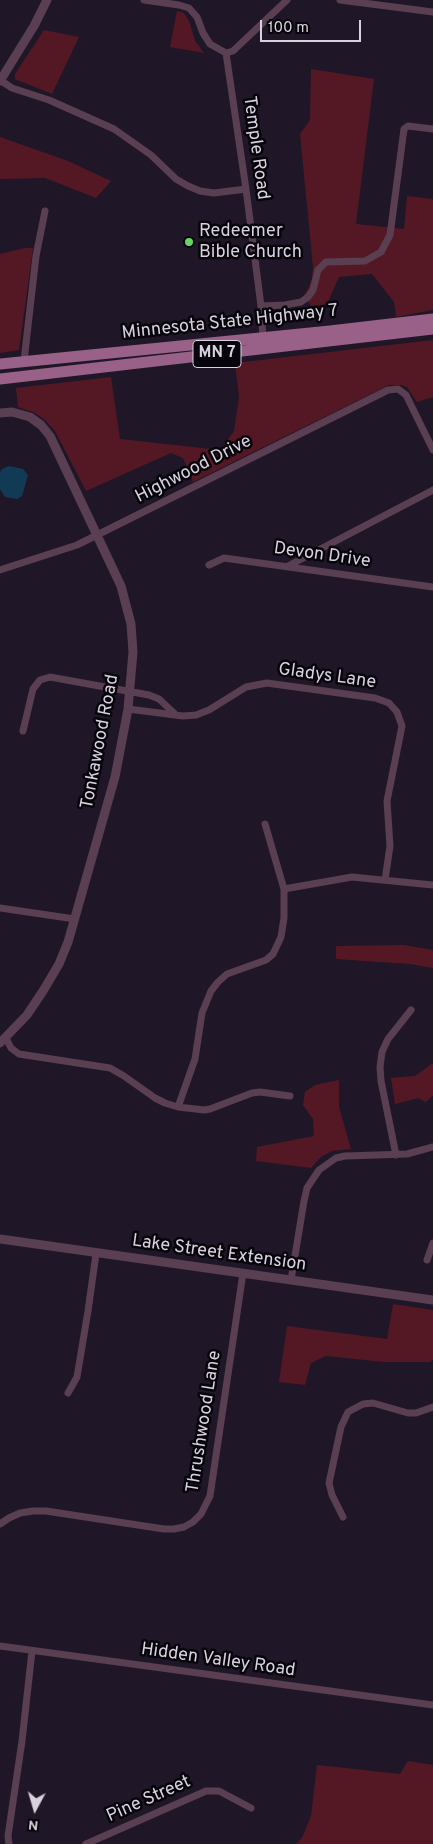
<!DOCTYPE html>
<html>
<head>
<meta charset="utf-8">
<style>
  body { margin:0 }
  #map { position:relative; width:433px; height:1844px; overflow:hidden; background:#1f1727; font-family:Overpass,sans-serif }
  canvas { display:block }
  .north { position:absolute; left:10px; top:1784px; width:50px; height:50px; -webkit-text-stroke:4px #07050b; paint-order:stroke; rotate:186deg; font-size:14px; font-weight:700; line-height:20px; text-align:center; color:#d8d2de }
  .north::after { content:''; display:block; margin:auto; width:18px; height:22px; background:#d8d2de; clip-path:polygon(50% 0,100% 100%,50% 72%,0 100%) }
  .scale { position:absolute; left:260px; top:20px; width:101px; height:22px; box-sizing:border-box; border:2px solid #d8d2de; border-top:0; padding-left:6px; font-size:15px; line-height:18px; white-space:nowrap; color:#d8d2de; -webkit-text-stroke:4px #07050b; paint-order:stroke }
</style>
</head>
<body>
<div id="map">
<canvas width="433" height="1844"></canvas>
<div class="north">N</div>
<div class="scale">100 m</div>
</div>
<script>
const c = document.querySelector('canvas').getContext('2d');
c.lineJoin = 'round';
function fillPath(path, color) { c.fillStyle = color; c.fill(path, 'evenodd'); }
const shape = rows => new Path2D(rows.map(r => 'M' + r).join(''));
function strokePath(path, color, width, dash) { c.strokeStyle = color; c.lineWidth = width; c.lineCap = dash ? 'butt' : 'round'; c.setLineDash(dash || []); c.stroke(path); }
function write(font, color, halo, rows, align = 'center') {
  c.font = font + ' Overpass,sans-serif'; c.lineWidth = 5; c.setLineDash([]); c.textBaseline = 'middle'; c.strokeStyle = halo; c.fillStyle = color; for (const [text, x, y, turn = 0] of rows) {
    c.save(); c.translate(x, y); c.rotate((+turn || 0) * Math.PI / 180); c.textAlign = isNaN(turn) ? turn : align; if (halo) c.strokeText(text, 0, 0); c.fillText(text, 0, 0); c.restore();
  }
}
fillPath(shape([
  [177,11,184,13,189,21,195,41,204,53,170,47],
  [44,30,79,37,52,94,15,79,15,74],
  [311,69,374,79,356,224,404,229,407,196,433,199,433,310,396,317,394,302,372,274,339,277,327,304,311,306,304,295,308,289,312,278,313,267,300,134,310,120],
  [0,137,68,161,111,181,96,198,45,178,0,179],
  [25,248,33,248,19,350,0,353,0,254],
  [433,340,433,397,417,402,407,387,401,385,389,385,193,482,183,458,171,453,86,491,55,431,44,419,33,412,18,407,16,388,111,377,120,439,220,450,234,431,239,397,235,363],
  [404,945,433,950,433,968,410,964,336,959,336,946],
  [433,1063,433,1095,426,1102,418,1098,395,1104,391,1078,415,1076],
  [339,1080,339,1107,351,1149,332,1151,321,1157,311,1168,256,1161,257,1147,314,1136,313,1119,303,1105,305,1092,315,1085],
  [393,1304,433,1310,433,1360,430,1362,384,1362,326,1356,311,1363,305,1385,279,1382,287,1326,387,1339],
  [408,1761,433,1765,433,1844,296,1844,302,1838,311,1816,317,1765,400,1774]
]), '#541825');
fillPath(shape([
  [9,466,23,469,28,475,22,496,17,499,5,497,0,489,0,472,2,469]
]), '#113a54');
strokePath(shape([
  [144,0,179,5,189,8,197,17,203,33,210,44,226,53],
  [340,0,433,12],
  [226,53,246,189,261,306,263,338],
  [226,53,233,51,287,0],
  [0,80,12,88,49,100,114,129,151,155,176,179,188,186,200,191,214,193,246,189],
  [261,306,285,305,301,302,308,297,313,290,318,270,326,262,365,261,381,252,390,235,404,129,408,126,433,129],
  [24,361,36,256,45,211],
  [209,565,224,558,433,587],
  [288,566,433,490],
  [0,570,77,545,388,390,398,389,406,395,433,450],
  [128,709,183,716,196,715,209,710,246,687,267,683,375,698,389,703,397,712,402,726,387,801,390,846,385,880],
  [23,731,33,689,40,680,50,677,149,695,159,699,175,714],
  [284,889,352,877,433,885],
  [0,908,75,919],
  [6,1038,11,1048,19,1054,110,1068,124,1076,155,1098,165,1103,178,1107,204,1110,210,1109,252,1093,260,1092,290,1096],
  [178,1107,195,1059,202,1013,211,991,218,982,227,974,266,960,273,954,281,937,284,918,284,889,265,824],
  [396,1155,381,1081,380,1067,382,1052,388,1039,411,1010],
  [427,1260,433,1243],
  [291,1280,304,1201,307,1188,319,1170,336,1158,345,1156,407,1154,433,1147],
  [68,1393,77,1377,88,1311,96,1254],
  [343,1517,332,1495,329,1483,341,1427,348,1412,363,1404,373,1403,408,1413,416,1413,433,1407],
  [0,1524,9,1518,20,1513,33,1511,46,1511,164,1529,174,1529,184,1527,193,1522,201,1514,210,1496,243,1273],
  [0,1646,433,1705],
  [9,1844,8,1836,22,1741,32,1651],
  [86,1844,206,1791,219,1791,251,1808]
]), '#5a3e51', 7);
strokePath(shape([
  [0,81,34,26,47,0],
  [0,413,12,412,30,417,41,425,50,436,121,586,131,624,133,652,128,709,115,777,68,942,59,964,43,991,27,1015,0,1043],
  [0,1239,433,1300]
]), '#5a3e51', 9);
strokePath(shape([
  [0,364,330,331,433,319],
  [0,379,433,329]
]), '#996088', 11);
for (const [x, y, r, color] of [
  [189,242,5,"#69d464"]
]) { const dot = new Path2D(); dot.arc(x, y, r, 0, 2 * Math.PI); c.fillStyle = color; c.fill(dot); strokePath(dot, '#07050b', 2); }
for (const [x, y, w] of [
  [217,354,48]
]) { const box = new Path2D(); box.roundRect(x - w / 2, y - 13.5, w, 27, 4); c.fillStyle = '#07050b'; c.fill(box); strokePath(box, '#d8d2de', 1); }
write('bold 16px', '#d8d2de', null, [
  ["MN 7",217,354]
]);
write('18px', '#d8d2de', '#07050b', [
  ["Temple Road",255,148,82],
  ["Minnesota State Highway 7",230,323,-6],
  ["Highwood Drive",194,470,-27],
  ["Devon Drive",322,556,8],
  ["Gladys Lane",327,677,8],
  ["Tonkawood Road",101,742,-79],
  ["Lake Street Extension",219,1254,8],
  ["Thrushwood Lane",205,1422,-81],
  ["Hidden Valley Road",218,1661,8],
  ["Pine Street",149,1800,-24]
]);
write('18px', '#d8d2de', '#07050b', [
  ["Redeemer",199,232],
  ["Bible Church",199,253]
], 'left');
</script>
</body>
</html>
